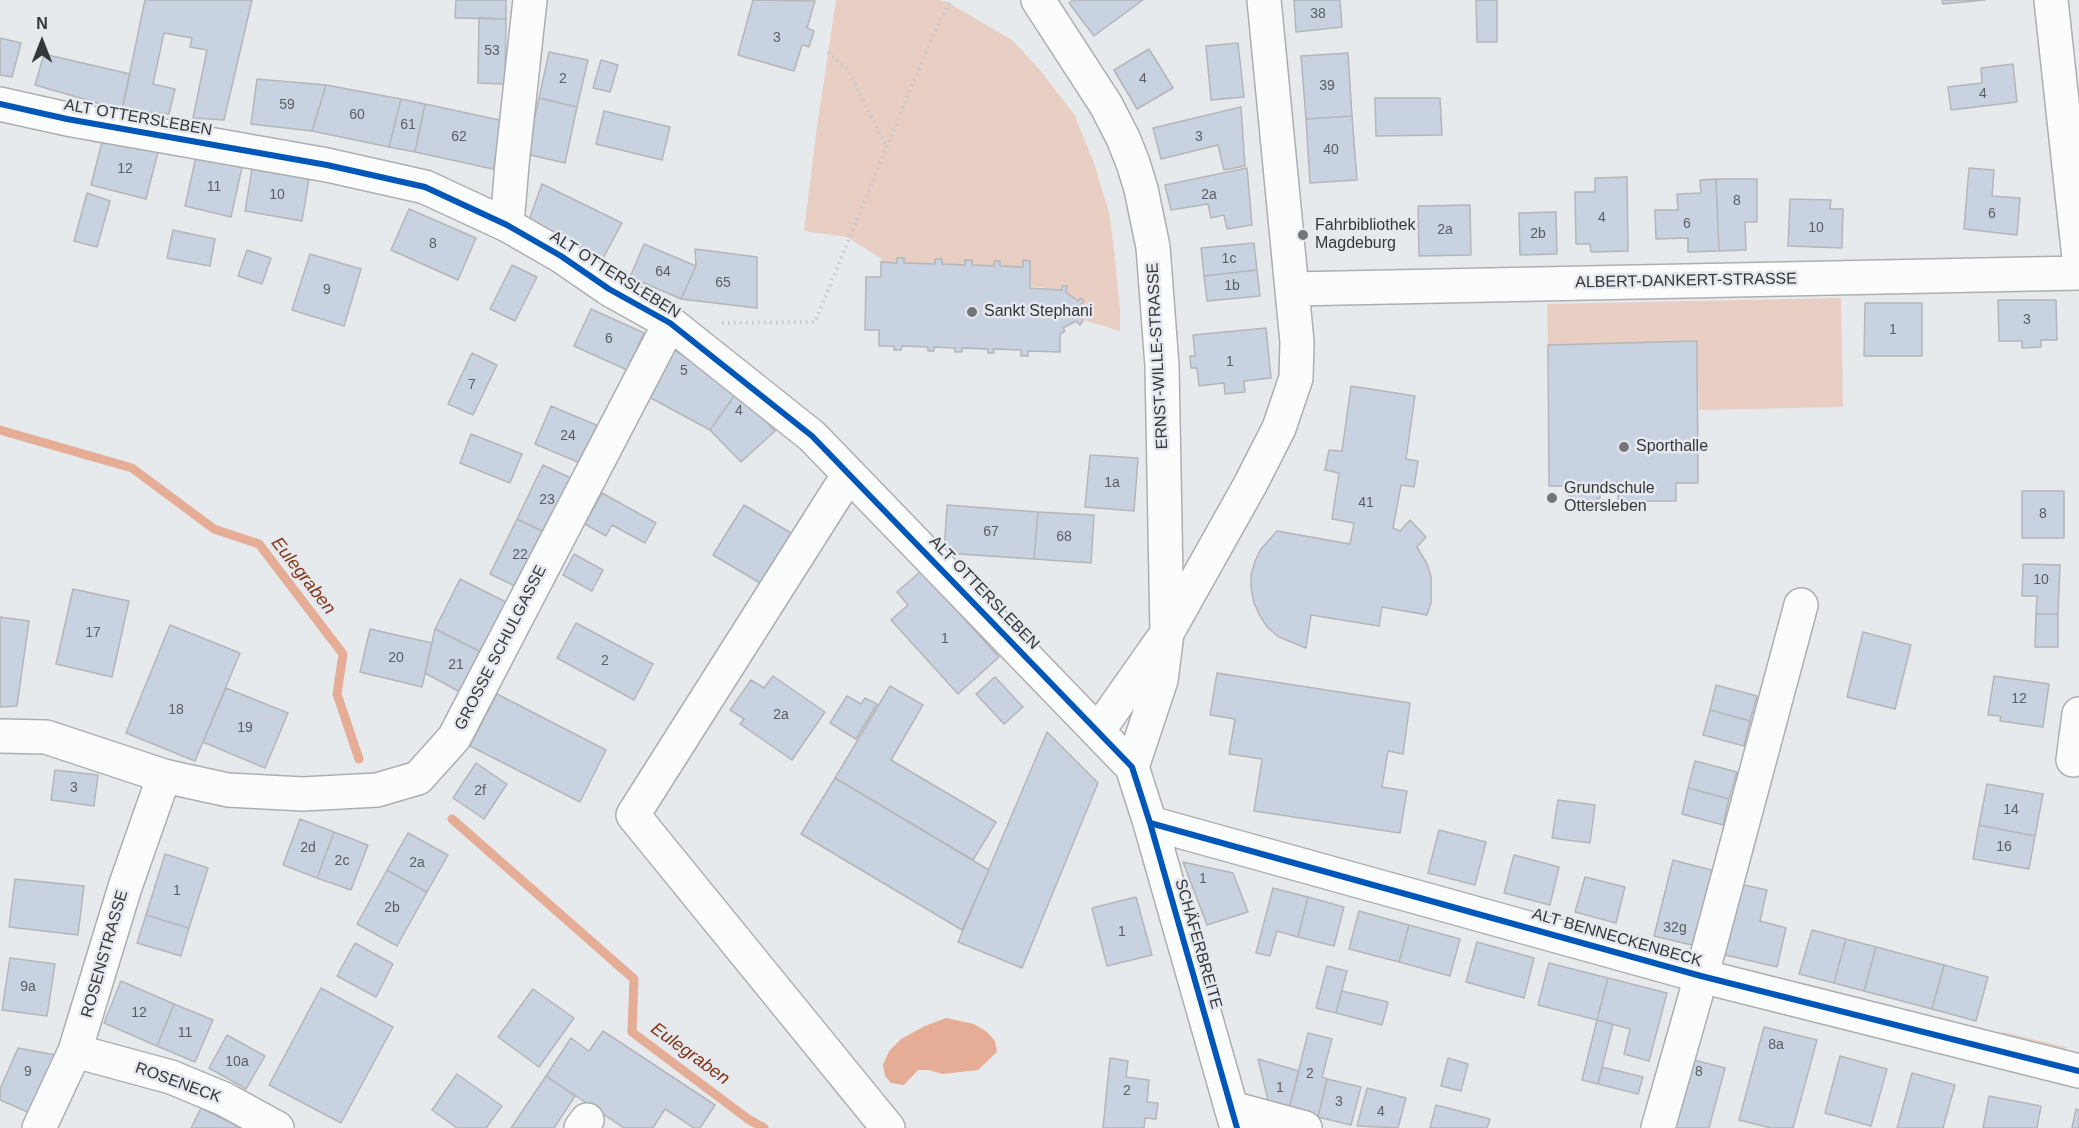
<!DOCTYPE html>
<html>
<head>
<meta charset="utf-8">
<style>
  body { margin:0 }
  #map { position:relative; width:2079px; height:1128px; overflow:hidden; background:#e7eaed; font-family:Arial,sans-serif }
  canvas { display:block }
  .north { position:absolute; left:12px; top:12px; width:60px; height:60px; -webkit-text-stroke:4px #e5e9ef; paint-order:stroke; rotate:0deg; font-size:16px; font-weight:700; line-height:24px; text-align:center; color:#353739 }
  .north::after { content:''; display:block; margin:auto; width:21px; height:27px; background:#353739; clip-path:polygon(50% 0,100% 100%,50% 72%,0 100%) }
</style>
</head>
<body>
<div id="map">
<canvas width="2079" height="1128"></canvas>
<div class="north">N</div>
</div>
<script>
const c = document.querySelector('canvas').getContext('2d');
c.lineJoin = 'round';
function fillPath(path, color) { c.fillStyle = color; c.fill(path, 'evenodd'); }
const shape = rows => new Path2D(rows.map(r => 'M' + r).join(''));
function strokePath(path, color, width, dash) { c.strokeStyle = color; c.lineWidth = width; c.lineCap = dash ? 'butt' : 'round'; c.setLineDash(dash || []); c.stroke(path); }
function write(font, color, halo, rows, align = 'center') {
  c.font = font + ' Arial,sans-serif'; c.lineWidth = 5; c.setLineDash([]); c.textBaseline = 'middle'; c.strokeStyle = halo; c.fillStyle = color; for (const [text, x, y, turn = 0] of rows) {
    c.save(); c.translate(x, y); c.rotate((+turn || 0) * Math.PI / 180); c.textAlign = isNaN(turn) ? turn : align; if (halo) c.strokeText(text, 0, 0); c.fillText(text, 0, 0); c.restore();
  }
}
fillPath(shape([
  [836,0,939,0,949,3,1012,40,1041,71,1075,116,1094,163,1109,212,1114,249,1120,310,1120,331,1083,320,1079,317,1079,306,1083,301,1081,298,1078,301,1066,292,1067,286,1062,290,1030,286,1030,261,1024,260,1023,267,1000,266,1000,261,994,261,994,266,972,265,971,260,965,260,965,265,942,264,941,259,935,259,935,264,904,263,904,258,897,258,897,263,881,262,882,259,847,237,804,231,816,134],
  [1841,298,1843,407,1699,410,1697,342,1548,345,1547,304],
  [1800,982,1972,1026,1967,1033,1798,988],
  [2003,1032,2066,1047,2063,1055,2005,1043]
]), '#e9cec4');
fillPath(shape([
  [946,1018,974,1024,987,1032,995,1041,997,1052,978,1070,943,1074,928,1070,918,1070,904,1085,891,1083,885,1076,883,1065,889,1051,901,1039,925,1026]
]), '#e5ad96');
strokePath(shape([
  [0,430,132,468,214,529,259,544,343,654,337,694,359,759],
  [452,819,634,979,632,1032,748,1119,764,1128]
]), '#e5ad96', 9);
const building = shape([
  [145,0,252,0,224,120,193,118,207,50,190,47,192,38,164,33,153,84,175,89,169,114,122,110,145,0],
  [456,0,506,0,506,19,455,18,456,0],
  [753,0,815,1,807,28,814,31,809,47,802,45,794,71,738,55,753,0],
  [1073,0,1143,0,1094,36,1069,3,1073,0],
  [1294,0,1340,0,1342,27,1296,32,1294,0],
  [1476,0,1497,0,1497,42,1477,42,1476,0],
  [1942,0,1985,0,1943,4,1942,0],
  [479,18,506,19,505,84,478,83,479,18],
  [0,38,21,43,12,77,0,75,0,38],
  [1238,43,1244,97,1211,100,1206,46,1238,43],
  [1149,49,1173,88,1137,109,1114,70,1149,49],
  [549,52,588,60,577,107,539,98,549,52],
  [1348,53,1352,116,1306,119,1301,56,1348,53],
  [44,54,130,74,122,110,35,85,44,54],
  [601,60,618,65,610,92,593,88,601,60],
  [2013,64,2017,102,1951,110,1948,87,1982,83,1981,68,2013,64],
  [257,79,326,85,312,131,251,124,257,79],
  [326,85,401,99,389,147,312,131,326,85],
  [539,98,577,107,565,163,526,154,539,98],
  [1375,98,1440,98,1442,135,1376,136,1375,98],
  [401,99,425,104,415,152,389,147,401,99],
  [425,104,504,121,493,169,415,152,425,104],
  [1241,107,1245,166,1224,170,1218,145,1161,159,1153,128,1241,107],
  [604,111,670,127,662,160,596,144,604,111],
  [1352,116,1357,180,1310,183,1306,119,1352,116],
  [103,138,158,152,146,199,91,185,103,138],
  [196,157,242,167,231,217,185,206,196,157],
  [1247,168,1252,225,1227,229,1224,215,1211,218,1208,204,1171,210,1165,185,1247,168],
  [1969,168,1994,170,1992,196,2020,198,2017,235,1964,229,1969,168],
  [252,169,309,179,302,221,245,211,252,169],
  [1627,177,1628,251,1591,252,1590,244,1576,244,1575,192,1595,192,1595,178,1627,177],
  [1716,179,1719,251,1688,252,1688,238,1656,239,1655,210,1678,210,1677,194,1701,193,1700,180,1716,179],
  [1716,179,1757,179,1757,222,1745,222,1746,250,1719,251,1716,179],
  [542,184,622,223,601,262,528,223,542,184],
  [87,193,110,201,97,247,74,241,87,193],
  [1790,199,1831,200,1830,209,1843,209,1842,248,1788,246,1790,199],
  [1470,205,1471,255,1419,256,1418,206,1470,205],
  [409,209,476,238,458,280,391,250,409,209],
  [1556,212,1557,254,1520,255,1519,213,1556,212],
  [173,230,215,239,210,266,167,258,173,230],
  [1254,243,1257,270,1204,276,1201,248,1254,243],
  [644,244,696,266,681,299,630,277,644,244],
  [695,249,757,257,757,308,681,299,696,266,695,249],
  [247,250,271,258,262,284,238,276,247,250],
  [310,254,361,269,344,326,292,310,310,254],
  [897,258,904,258,904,263,935,264,935,259,942,259,942,264,965,265,965,260,972,260,972,265,994,266,994,261,1000,261,1000,266,1023,267,1023,260,1030,261,1030,288,1062,290,1062,286,1067,286,1066,292,1078,301,1081,298,1084,301,1079,306,1079,317,1083,320,1080,325,1076,321,1063,328,1065,331,1060,334,1060,352,1028,351,1028,356,1021,356,1021,350,993,349,994,353,988,353,988,349,962,348,962,352,955,352,955,348,934,347,934,351,928,351,928,347,902,346,901,350,894,350,894,346,879,346,879,330,865,330,866,277,881,277,881,262,897,263,897,258],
  [512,265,537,277,515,321,490,309,512,265],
  [1257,270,1260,296,1207,301,1204,276,1257,270],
  [1998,300,2056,300,2057,340,2041,340,2041,347,2022,348,2022,341,1999,341,1998,300],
  [1865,303,1922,303,1922,356,1864,356,1865,303],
  [591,309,644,333,627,370,574,346,591,309],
  [1266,328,1271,378,1244,381,1245,392,1225,394,1224,383,1199,386,1197,368,1191,368,1190,356,1195,356,1193,335,1266,328],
  [1697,341,1698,483,1676,483,1676,501,1618,501,1618,483,1599,483,1600,498,1585,505,1569,496,1569,486,1549,486,1548,345,1697,341],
  [673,349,737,392,710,430,649,397,673,349],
  [472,353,497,365,473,415,448,404,472,353],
  [1351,386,1415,396,1406,459,1418,461,1414,487,1401,485,1393,528,1400,531,1410,520,1426,537,1417,547,1427,564,1431,576,1431,603,1427,615,1382,607,1379,626,1311,615,1306,648,1279,637,1268,628,1260,616,1254,603,1251,588,1251,575,1255,561,1261,549,1277,531,1350,544,1354,523,1332,519,1339,473,1325,470,1329,450,1342,451,1351,386],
  [737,392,775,431,741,462,710,430,737,392],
  [551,406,601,427,585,465,535,444,551,406],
  [471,434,522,454,510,483,460,463,471,434],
  [1090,455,1138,458,1134,511,1085,507,1090,455],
  [543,465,577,481,550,535,517,519,543,465],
  [2022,491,2064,491,2064,538,2022,538,2022,491],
  [602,493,656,523,645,543,612,525,606,536,585,524,602,493],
  [744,505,796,536,765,586,713,555,744,505],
  [947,505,1038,512,1034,559,944,553,947,505],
  [1038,512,1094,515,1091,563,1034,559,1038,512],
  [517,519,550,535,523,590,490,574,517,519],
  [574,554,603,570,592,591,563,575,574,554],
  [2023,564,2060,565,2058,614,2036,614,2037,596,2022,596,2023,564],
  [921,571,999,657,958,694,891,620,908,605,897,592,921,571],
  [460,579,514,606,489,656,435,629,460,579],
  [73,589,129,601,112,677,56,664,73,589],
  [2036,614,2058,614,2058,647,2035,647,2036,614],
  [0,617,29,621,17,706,0,707,0,617],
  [576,623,653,664,634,700,557,658,576,623],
  [170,625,240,653,195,761,126,733,170,625],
  [370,629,432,643,422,687,360,672,370,629],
  [435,629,489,656,469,697,425,673,435,629],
  [1863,632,1911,645,1895,709,1847,697,1863,632],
  [1217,673,1410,703,1403,754,1388,751,1382,787,1407,791,1400,833,1254,811,1262,759,1229,754,1235,719,1210,715,1217,673],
  [773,676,825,712,792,760,740,724,744,719,730,710,751,680,764,688,773,676],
  [1994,676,2049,684,2043,727,2000,721,2001,716,1988,715,1994,676],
  [995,677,1023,707,1004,724,976,694,995,677],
  [1716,685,1757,696,1750,721,1710,710,1716,685],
  [890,686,923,705,891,760,996,822,973,860,835,778,890,686],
  [226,688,288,713,265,768,203,742,226,688],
  [497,694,606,750,580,802,470,746,497,694],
  [847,696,861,704,865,698,877,704,856,739,830,723,847,696],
  [1710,710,1750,721,1744,746,1703,735,1710,710],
  [1047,732,1098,783,1022,968,958,942,1047,732],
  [1695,761,1737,772,1729,799,1688,788,1695,761],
  [476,763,507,784,484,819,453,798,476,763],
  [55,770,98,775,94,806,51,800,55,770],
  [835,778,989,870,962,930,801,834,835,778],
  [1987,784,2043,794,2035,836,1979,825,1987,784],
  [1688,788,1729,799,1723,825,1682,814,1688,788],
  [1558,800,1595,805,1590,843,1552,838,1558,800],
  [300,819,334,832,317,878,283,865,300,819],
  [1979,825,2035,836,2029,869,1973,859,1979,825],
  [1439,830,1486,842,1475,885,1428,873,1439,830],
  [334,832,368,845,351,890,317,878,334,832],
  [408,833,448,855,427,892,387,870,408,833],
  [165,854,208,868,189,928,146,915,165,854],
  [1514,855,1559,867,1550,905,1504,893,1514,855],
  [1673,860,1715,871,1696,946,1654,936,1673,860],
  [1183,862,1233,873,1248,912,1207,925,1183,862],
  [387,870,427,892,397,946,357,924,387,870],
  [1585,877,1625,887,1616,923,1575,912,1585,877],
  [15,879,84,886,78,935,9,927,15,879],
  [1735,883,1767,890,1760,921,1786,928,1777,967,1717,953,1735,883],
  [1273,888,1308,897,1298,937,1277,931,1270,956,1256,953,1273,888],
  [1136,897,1152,955,1107,966,1092,908,1136,897],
  [1308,897,1344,907,1334,946,1298,937,1308,897],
  [1359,911,1409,925,1399,962,1349,949,1359,911],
  [146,915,189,928,181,956,137,943,146,915],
  [1409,925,1460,939,1450,976,1399,962,1409,925],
  [1812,930,1846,939,1834,983,1799,974,1812,930],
  [1846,939,1876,947,1864,991,1834,983,1846,939],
  [1477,942,1534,958,1524,998,1466,982,1477,942],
  [355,943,393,964,376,997,337,976,355,943],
  [1876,947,1944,965,1932,1009,1864,991,1876,947],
  [10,958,55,964,47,1016,2,1010,10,958],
  [1549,963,1608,978,1597,1020,1538,1005,1549,963],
  [1944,965,1988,977,1976,1021,1932,1009,1944,965],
  [1327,966,1347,971,1336,1013,1316,1008,1327,966],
  [1608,978,1667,993,1649,1061,1624,1054,1630,1029,1597,1020,1608,978],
  [121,981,174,1004,157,1046,104,1023,121,981],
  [321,988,393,1027,341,1123,269,1085,321,988],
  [533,989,574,1018,539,1067,498,1037,533,989],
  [1342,991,1388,1002,1382,1025,1336,1013,1342,991],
  [174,1004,213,1020,195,1062,157,1046,174,1004],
  [1597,1020,1613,1024,1598,1084,1582,1080,1597,1020],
  [1764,1027,1817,1040,1793,1128,1771,1128,1739,1120,1764,1027],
  [603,1031,715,1105,700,1128,694,1128,665,1109,653,1128,624,1128,546,1076,571,1038,589,1051,603,1031],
  [1308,1033,1332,1039,1322,1077,1327,1079,1318,1117,1289,1109,1308,1033],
  [227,1035,265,1056,246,1089,209,1068,227,1035],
  [18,1048,56,1055,30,1113,0,1100,0,1089,18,1048],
  [1840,1056,1887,1069,1871,1126,1825,1113,1840,1056],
  [1110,1058,1128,1061,1126,1077,1149,1080,1147,1102,1158,1103,1156,1119,1145,1118,1144,1128,1103,1128,1110,1058],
  [1448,1058,1468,1064,1461,1091,1441,1086,1448,1058],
  [1686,1058,1725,1068,1709,1128,1668,1128,1686,1058],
  [1258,1059,1299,1071,1289,1109,1269,1104,1258,1059],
  [1602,1067,1643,1077,1638,1094,1598,1084,1602,1067],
  [1912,1073,1955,1085,1943,1128,1897,1128,1912,1073],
  [457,1074,502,1106,486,1128,457,1128,432,1110,457,1074],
  [546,1076,575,1096,554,1128,511,1128,546,1076],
  [1327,1079,1361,1087,1351,1125,1318,1117,1327,1079],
  [1367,1088,1406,1098,1398,1128,1357,1126,1367,1088],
  [1989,1096,2041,1106,2037,1128,1983,1128,1989,1096],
  [1436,1105,1490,1119,1487,1128,1430,1128,1436,1105],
  [201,1108,241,1128,191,1128,201,1108],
  [2076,1109,2079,1110,2079,1128,2072,1128,2076,1109]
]);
fillPath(building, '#c8d2e0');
strokePath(building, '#b4b6b9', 1.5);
const minor = shape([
  [1038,0,1106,105,1123,138,1133,163,1141,189,1153,247,1162,366,1167,633,1161,680,1132,767],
  [2051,0,2079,258],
  [0,104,67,119,327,165,425,187,507,225,561,256,609,289,670,323,812,436,1132,767,1150,823,1237,1128],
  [507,225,512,164,530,0],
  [1292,289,2079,273],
  [849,474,633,815,888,1128],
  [1098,731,1167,633,1250,485,1279,428,1296,378,1297,342,1264,0],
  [0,736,46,737,164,776,228,790,303,794,377,790,418,778,454,738,670,323],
  [2073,760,2079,714],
  [1150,823,1701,976,2079,1071],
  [75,1051,171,1077,224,1099,277,1128],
  [1231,1108,1305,1128],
  [39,1128,75,1051,125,887,164,776],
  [581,1128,587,1120],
  [1658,1128,1708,952,1801,605]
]);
strokePath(minor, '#acaeb0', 36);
strokePath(shape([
  [828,52,849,71,886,147],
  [722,323,815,322,903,107,938,24,951,0]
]), '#c7c8c9', 4, [1.5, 4.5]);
strokePath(minor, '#fbfcfc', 33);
strokePath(shape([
  [0,104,67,119,327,165,425,187,507,225,561,256,609,289,670,323,812,436,1132,767,1150,823,1237,1128],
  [1150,823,1701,976,2079,1071]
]), '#0057b8', 6);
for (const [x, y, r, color] of [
  [1303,235,6,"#737678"],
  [972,312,6,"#737678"],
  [1624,447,6,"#737678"],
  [1552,498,6,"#737678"]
]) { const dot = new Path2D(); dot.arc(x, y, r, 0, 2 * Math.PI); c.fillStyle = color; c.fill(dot); strokePath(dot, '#e5e9ef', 2); }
write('14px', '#5a5e63', null, [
  ["38",1318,14],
  ["3",777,38],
  ["53",492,51],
  ["2",563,79],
  ["4",1143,79],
  ["39",1327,86],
  ["4",1983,94],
  ["59",287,105],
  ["60",357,115],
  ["61",408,125],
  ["62",459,137],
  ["3",1199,137],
  ["40",1331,150],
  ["12",125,169],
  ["11",214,187],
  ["10",277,195],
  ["2a",1209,195],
  ["8",1737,201],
  ["6",1992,214],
  ["4",1602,218],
  ["6",1687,224],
  ["10",1816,228],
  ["2a",1445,230],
  ["2b",1538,234],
  ["8",433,244],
  ["1c",1229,259],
  ["64",663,272],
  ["65",723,283],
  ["1b",1232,286],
  ["9",327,290],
  ["3",2027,320],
  ["1",1893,330],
  ["6",609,339],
  ["1",1230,362],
  ["5",684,371],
  ["7",472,385],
  ["4",739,411],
  ["24",568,436],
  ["1a",1112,483],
  ["23",547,500],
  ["41",1366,503],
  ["8",2043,514],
  ["67",991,532],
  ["68",1064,537],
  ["22",520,555],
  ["10",2041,580],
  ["17",93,633],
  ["1",945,639],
  ["20",396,658],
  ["2",605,661],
  ["21",456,665],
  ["12",2019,699],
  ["18",176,710],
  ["2a",781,715],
  ["19",245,728],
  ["3",74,788],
  ["2f",480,791],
  ["14",2011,810],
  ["16",2004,847],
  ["2d",308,848],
  ["2c",342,861],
  ["2a",417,863],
  ["1",1203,879],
  ["1",177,891],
  ["2b",392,908],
  ["32g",1675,928],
  ["1",1122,932],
  ["9a",28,987],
  ["12",139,1013],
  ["11",185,1033],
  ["8a",1776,1045],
  ["10a",237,1062],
  ["9",28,1072],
  ["8",1699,1072],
  ["2",1310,1074],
  ["1",1280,1088],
  ["2",1127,1091],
  ["3",1339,1102],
  ["4",1381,1112]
]);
write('16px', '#353739', '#e5e9ef', [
  ["ALT OTTERSLEBEN",138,118,10],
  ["ALT OTTERSLEBEN",615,275,32],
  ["ALBERT-DANKERT-STRASSE",1686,281,-1],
  ["ERNST-WILLE-STRASSE",1158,356,-93],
  ["ALT OTTERSLEBEN",984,593,46],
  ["GROSSE SCHULGASSE",501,648,-63],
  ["ALT BENNECKENBECK",1617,938,16],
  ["SCHÄFERBREITE",1198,944,74],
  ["ROSENSTRASSE",105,954,-74],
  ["ROSENECK",178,1083,20]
]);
write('16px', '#353739', '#e5e9ef', [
  ["Fahrbibliothek",1315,226],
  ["Magdeburg",1315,244],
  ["Sankt Stephani",984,312],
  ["Sporthalle",1636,447],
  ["Grundschule",1564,489],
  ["Ottersleben",1564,507]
], 'left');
write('italic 18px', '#823815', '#e5e9ef', [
  ["Eulegraben",303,576,52],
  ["Eulegraben",690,1054,36]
]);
</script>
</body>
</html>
